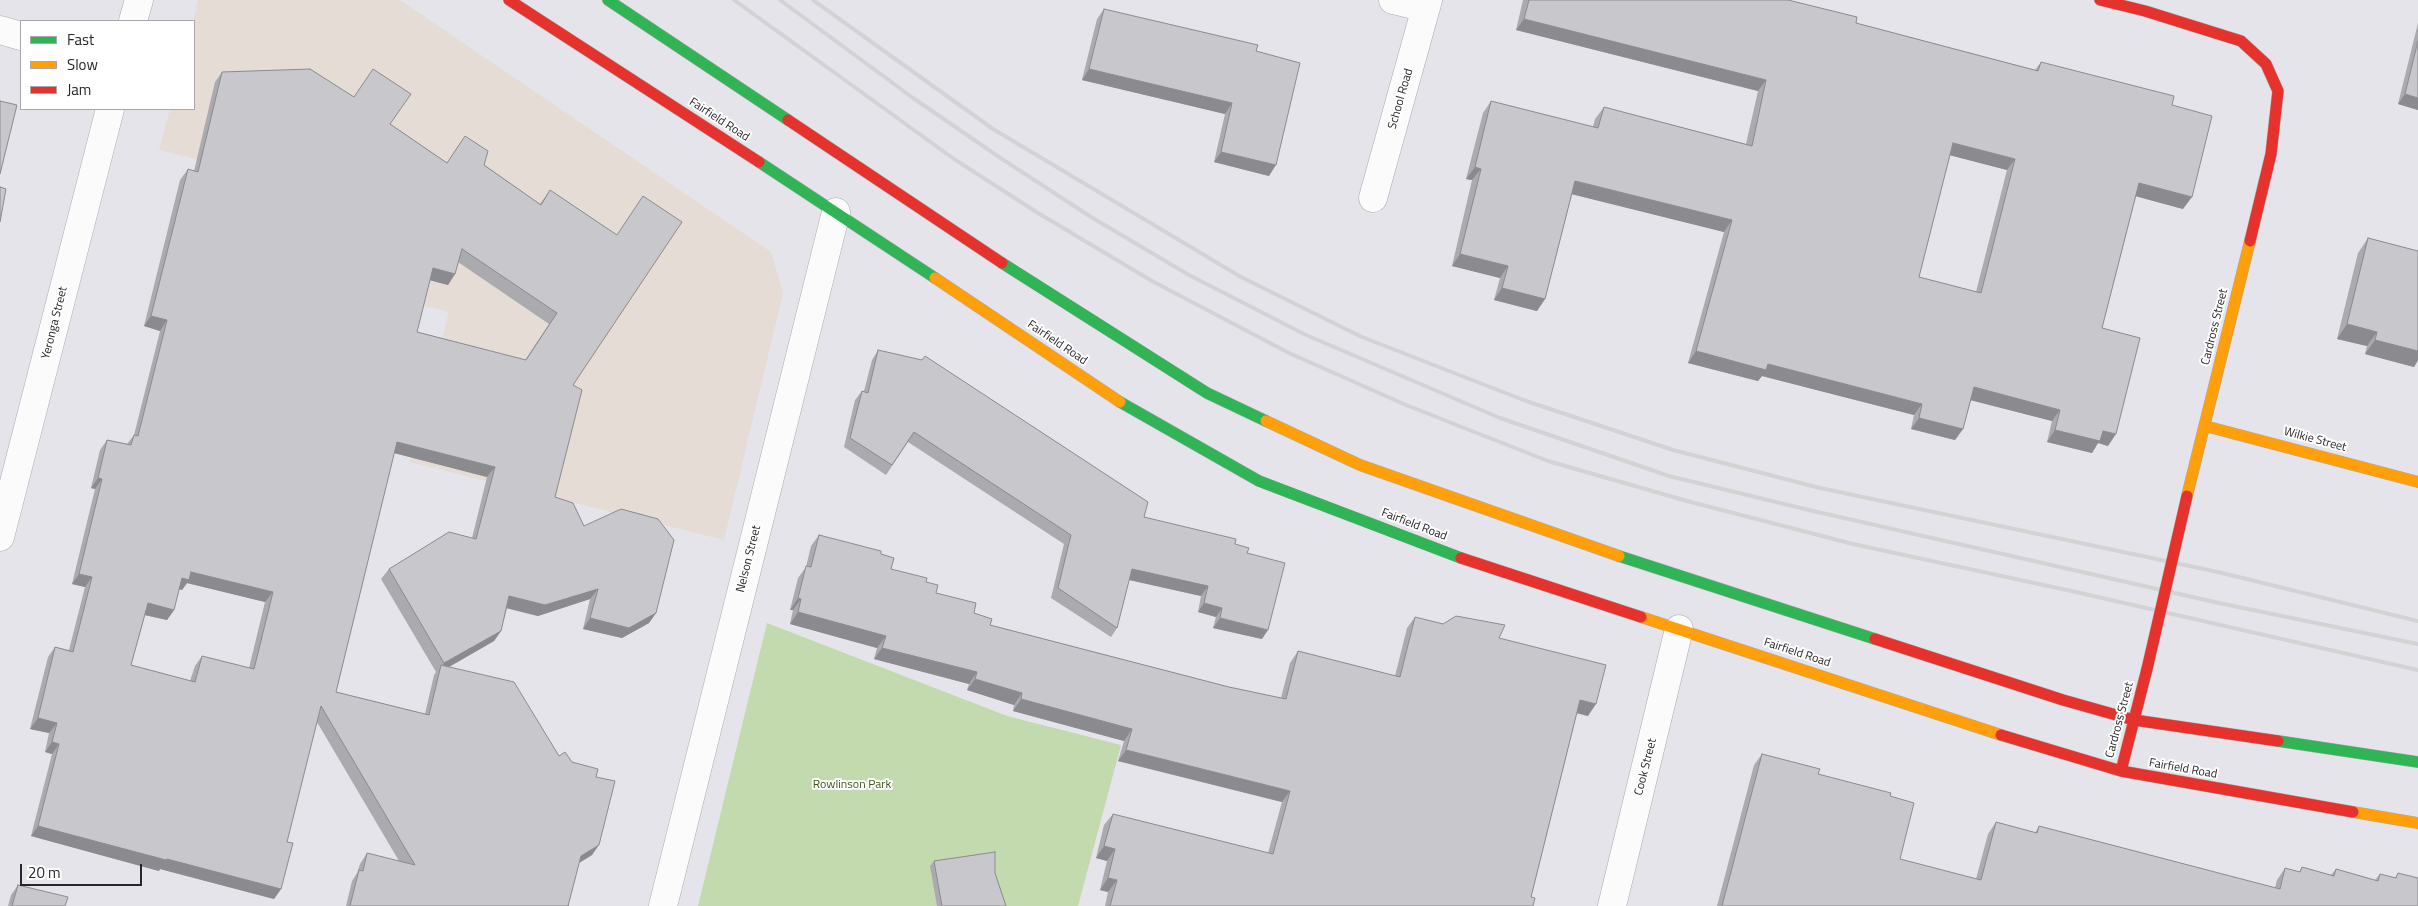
<!DOCTYPE html>
<html>
<head>
<meta charset="utf-8">
<style>
  body { margin:0 }
  #map { position:relative; width:2418px; height:906px; overflow:hidden; background:#e4e4ea; font-family:"Titillium Web",sans-serif }
  canvas { display:block }
  .legend { position:absolute; left:20px; top:20px; width:175px; height:90px; box-sizing:border-box; background:#fff; border:1px solid #a8a8aa; margin:0; padding:6px 9px; list-style:none; font-size:15px; color:#26262b }
  .legend li { display:flex; align-items:center; gap:10px; height:25px }
  .legend b { width:25px; border:1px solid #a8a8aa }
  .scale { position:absolute; left:20px; top:864px; width:122px; height:22px; box-sizing:border-box; border:2px solid #26262b; border-top:0; padding-left:6px; font-size:15px; line-height:18px; white-space:nowrap; color:#26262b; -webkit-text-stroke:4px #fff; paint-order:stroke }
</style>
</head>
<body>
<div id="map">
<canvas width="2418" height="906"></canvas>
<ul class="legend">
<li><b style="height:6px;background:#30b455"></b>Fast</li>
<li><b style="height:6px;background:#ff9f0a"></b>Slow</li>
<li><b style="height:6px;background:#e5322d"></b>Jam</li>
</ul>
<div class="scale">20 m</div>
</div>
<script>
const c = document.querySelector('canvas').getContext('2d');
c.lineJoin = 'round';
function fillPath(path, color) { c.fillStyle = color; c.fill(path, 'evenodd'); }
const shape = rows => new Path2D(rows.map(r => 'M' + r).join(''));
function strokePath(path, color, width, dash) { c.strokeStyle = color; c.lineWidth = width; c.lineCap = dash ? 'butt' : 'round'; c.setLineDash(dash || []); c.stroke(path); }
function write(font, color, halo, rows, align = 'center') {
  c.font = font + ' "Titillium Web",sans-serif'; c.lineWidth = 4; c.setLineDash([]); c.textBaseline = 'middle'; c.strokeStyle = halo; c.fillStyle = color; for (const [text, x, y, turn = 0] of rows) {
    c.save(); c.translate(x, y); c.rotate((+turn || 0) * Math.PI / 180); c.textAlign = isNaN(turn) ? turn : align; if (halo) c.strokeText(text, 0, 0); c.fillText(text, 0, 0); c.restore();
  }
}
fillPath(shape([
  [198,0,400,0,771,252,783,293,724,540,410,462,449,312,320,281,341,194,159,150,170,109,194,109,193,21]
]), '#e6dcd6');
fillPath(shape([
  [767,623,1007,716,1121,745,1078,906,698,906]
]), '#c3d9ae');
const street = shape([
  [1393,0,1426,8],
  [133,21,139,0],
  [0,30,21,36],
  [1373,198,1428,0],
  [0,537,110,109],
  [663,906,836,212],
  [1612,906,1679,629]
]);
const fast = shape([
  [608,0,788,120],
  [759,162,935,278],
  [1002,263,1207,393,1266,421],
  [1120,402,1259,481,1461,558],
  [1619,556,1875,639],
  [2278,741,2418,762]
]);
const slow = shape([
  [935,278,1120,402],
  [1266,421,1360,465,1619,556],
  [2205,426,2418,482],
  [2187,496,2250,241],
  [1641,617,2001,735],
  [2353,812,2418,823]
]);
const jam = shape([
  [509,0,759,162],
  [2100,0,2145,11,2241,41,2266,64,2278,91,2271,154,2250,241],
  [788,120,1002,263],
  [1461,558,1641,617],
  [1875,639,2063,700,2134,720,2278,741],
  [2001,735,2121,771,2353,812],
  [2121,771,2147,669]
]);
strokePath(street, '#aaaaae', 29);
strokePath(fast, '#aaaaae', 12);
strokePath(slow, '#aaaaae', 12);
strokePath(jam, '#aaaaae', 12);
strokePath(street, '#fbfbfc', 28);
strokePath(fast, '#30b455', 11);
strokePath(slow, '#ff9f0a', 11);
strokePath(jam, '#e5322d', 11);
strokePath(shape([
  [734,0,954,159,1038,213,1152,281,1289,353,1406,405,1548,461,1687,501,1853,544,2076,592,2418,670],
  [780,0,913,98,1002,159,1091,217,1189,275,1306,335,1500,418,1669,476,1813,511,2219,603,2418,644],
  [813,0,993,129,1241,277,1362,337,1526,401,1673,450,1820,488,2218,572,2418,621]
]), '#d3d3d5', 4);
const jamBridge = shape([
  [2147,669,2187,496]
]);
strokePath(jamBridge, '#aaaaae', 12, []);
strokePath(jamBridge, '#e5322d', 11);
fillPath(shape([
  [1523,0,1788,0,1856,23,2035,70,2041,62,2172,105,2183,209,2136,196,2102,328,2108,446,2098,443,2092,453,2047,442,2052,421,1971,400,1963,429,1955,440,1911,429,1914,415,1762,376,1758,381,1688,363,1724,232,1572,194,1545,299,1537,311,1494,300,1500,278,1452,266,1472,180,1466,179,1483,113,1491,101,1593,127,1595,119,1604,107,1746,144,1758,91,1516,30],
  [1950,155,2007,170,1976,292,1919,277],
  [1104,9,1256,51,1269,176,1214,162,1225,114,1082,80,1097,19],
  [2418,23,2418,110,2398,104],
  [222,72,390,124,447,163,484,165,540,204,550,190,573,385,555,497,584,526,656,613,649,623,622,638,583,629,590,599,538,616,507,608,501,631,494,641,449,667,559,756,596,777,592,855,579,863,568,906,569,906,346,906,352,881,357,873,360,864,367,853,399,861,317,722,287,842,281,889,274,899,160,869,159,871,31,836,52,754,45,752,49,733,30,729,48,657,55,647,69,650,85,587,72,584,95,489,91,488,100,450,107,440,127,444,134,435,160,331,144,326,180,180,188,169,194,171,215,82],
  [458,262,549,324,525,360,417,332,430,280,448,285,455,274],
  [394,453,487,477,472,538,389,569,381,579,436,672,434,675,425,714,336,692],
  [187,583,265,602,249,668,202,656,195,666,190,681,131,665,145,615,167,620,174,610,179,589,182,590],
  [2368,238,2418,251,2418,360,2414,367,2365,354,2367,346,2337,339,2358,253],
  [878,350,1144,517,1235,544,1247,553,1262,639,1213,628,1216,617,1198,612,1201,596,1129,580,1117,628,1111,637,1051,598,1064,544,908,442,886,475,844,447,855,400,862,391,864,391,872,360],
  [819,535,881,554,891,569,926,582,936,593,974,613,990,625,1229,687,1281,698,1290,663,1298,651,1395,676,1407,628,1415,617,1499,638,1588,716,1577,713,1531,897,1533,906,1105,906,1108,892,1100,890,1107,861,1096,858,1104,825,1113,814,1268,853,1282,802,1118,761,1124,741,1013,711,1014,705,967,690,969,684,874,659,877,648,790,624,793,610,790,610,798,578,806,567,811,546],
  [1762,754,1818,774,1890,796,1900,859,1976,879,1988,834,1996,822,2035,833,2039,826,2275,888,2277,880,2285,868,2299,872,2302,867,2331,875,2336,869,2375,880,2380,874,2395,878,2398,873,2418,906,1717,906,1754,765],
  [934,861,995,873,1006,906,937,906,930,866],
  [18,885,65,906,8,906,11,895]
]), '#ababaf');
fillPath(shape([
  [1524,19,1766,80,1758,91,1516,30],
  [1089,69,1232,103,1225,114,1082,80],
  [2405,94,2418,98,2418,110,2398,104],
  [1953,143,2015,159,2007,170,1945,154],
  [1221,152,1276,165,1269,176,1214,162],
  [1475,167,1481,169,1472,180,1466,179],
  [1575,181,1732,220,1724,232,1567,193],
  [2139,183,2192,197,2183,209,2131,195],
  [1460,254,1508,266,1500,278,1452,266],
  [433,268,455,274,448,285,425,279],
  [1502,288,1545,299,1537,311,1494,300],
  [151,316,167,320,160,331,144,326],
  [2347,324,2377,332,2367,346,2337,339],
  [2375,340,2418,351,2418,360,2414,367,2365,354],
  [1696,351,1768,364,1922,404,1914,415,1762,376,1758,381,1688,363],
  [1974,387,2060,410,2052,421,1966,399],
  [1919,418,1963,429,1955,440,1911,429],
  [2055,430,2103,431,2116,434,2108,446,2098,443,2092,453,2047,442],
  [397,442,495,467,487,477,390,452],
  [98,478,102,479,95,489,91,488],
  [1132,569,1208,586,1201,596,1125,579],
  [191,572,273,592,265,602,187,583,182,590,175,588,182,578],
  [79,574,92,577,85,587,72,584],
  [598,589,590,599,538,616,502,607,509,596],
  [798,598,801,599,793,610,790,610],
  [148,603,174,610,167,620,140,614],
  [1204,603,1222,608,1216,617,1198,612],
  [798,612,886,636,877,648,790,624],
  [656,613,649,623,622,638,583,629,590,618],
  [1220,618,1268,630,1262,639,1213,628],
  [501,631,494,641,440,672,440,669,444,663],
  [882,648,977,672,969,684,874,659],
  [975,679,1022,693,1014,705,967,690],
  [1021,699,1132,729,1124,741,1013,711],
  [1580,700,1596,704,1588,716,1572,712],
  [38,718,57,723,49,733,30,729],
  [52,742,59,744,52,754,45,752],
  [1126,750,1290,791,1282,802,1118,761],
  [38,826,167,859,281,889,274,899,160,869,159,871,31,836],
  [599,845,592,855,574,866,581,856],
  [1104,846,1115,849,1107,861,1096,858],
  [1108,878,1117,880,1108,892,1100,890]
]), '#8b8b8f');
const building = shape([
  [1529,0,1788,0,1857,17,1856,23,2038,71,2041,62,2174,96,2172,105,2212,116,2192,197,2139,183,2102,328,2140,338,2116,434,2103,431,2100,441,2055,430,2060,410,1974,387,1963,429,1919,418,1922,404,1768,364,1766,370,1696,351,1732,220,1575,181,1545,299,1502,288,1508,266,1460,254,1481,169,1475,167,1491,101,1598,128,1604,107,1752,146,1766,80,1524,19,1529,0],
  [1953,143,2015,159,1981,293,1919,277,1953,143],
  [1104,9,1258,45,1256,51,1300,63,1276,165,1221,152,1232,103,1089,69,1104,9],
  [2418,41,2418,98,2405,94,2418,41],
  [310,69,354,97,373,69,411,94,390,124,447,163,465,136,488,151,484,165,541,205,550,190,617,235,643,196,682,222,573,385,582,390,555,497,573,503,584,526,621,509,658,519,674,540,656,613,629,628,590,618,598,589,545,605,509,596,501,631,444,663,389,569,449,532,476,539,495,467,397,442,336,692,429,715,441,665,514,682,559,756,565,752,572,762,598,769,596,777,615,781,599,845,581,856,568,906,569,906,350,906,359,870,363,871,367,853,415,865,321,706,287,842,293,843,281,889,167,859,166,860,38,826,59,744,52,742,57,723,38,718,55,647,73,652,92,577,79,574,102,479,98,478,107,440,131,445,134,435,138,436,167,320,151,316,188,169,198,172,222,72,310,69],
  [462,249,557,313,526,360,417,332,433,268,455,274,462,249],
  [191,572,273,592,254,669,202,656,195,682,131,665,148,603,174,610,182,578,189,580,191,572],
  [0,101,17,105,0,174,0,101],
  [0,187,6,189,0,222,0,187],
  [2368,238,2418,251,2418,351,2375,340,2377,332,2347,324,2368,238],
  [878,350,922,360,925,356,1148,502,1144,517,1236,539,1235,544,1249,548,1247,553,1285,563,1268,630,1220,618,1222,608,1204,603,1208,586,1132,569,1117,628,1058,588,1071,535,914,432,892,465,850,438,862,391,868,393,878,350],
  [819,535,881,551,881,554,894,558,891,569,927,578,926,582,938,585,936,593,976,603,974,613,992,619,990,625,1229,687,1286,699,1298,651,1400,677,1415,617,1443,624,1456,616,1505,625,1499,638,1606,665,1596,704,1580,700,1531,897,1535,898,1533,906,1110,906,1117,880,1108,878,1115,849,1104,846,1113,814,1273,854,1290,791,1126,750,1132,729,1021,699,1022,693,975,679,977,672,882,648,886,636,798,612,801,599,798,598,806,566,811,567,819,535],
  [1762,754,1820,769,1818,774,1891,793,1890,796,1914,803,1900,859,1981,880,1996,822,2037,833,2039,826,2280,889,2285,868,2300,872,2302,867,2334,876,2336,869,2378,881,2380,874,2396,878,2398,873,2418,878,2418,906,1722,906,1762,754],
  [995,852,995,873,1006,906,942,906,934,861,995,852],
  [18,885,68,897,65,906,12,906,18,885]
]);
fillPath(building, '#c7c7cc');
strokePath(building, '#8b8b8f', 1);
write('12px', '#26262b', '#fff', [
  ["School Road",1401,99,-74],
  ["Fairfield Road",719,120,33],
  ["Yeronga Street",55,323,-76],
  ["Cardross Street",2215,327,-76],
  ["Fairfield Road",1057,343,34],
  ["Wilkie Street",2315,440,15],
  ["Fairfield Road",1414,525,21],
  ["Nelson Street",749,559,-76],
  ["Fairfield Road",1797,653,18],
  ["Cardross Street",2120,720,-75],
  ["Cook Street",1646,767,-76],
  ["Fairfield Road",2183,769,10]
]);
write('12px', '#3b5617', '#fff', [
  ["Rowlinson Park",852,785]
]);
</script>
</body>
</html>
